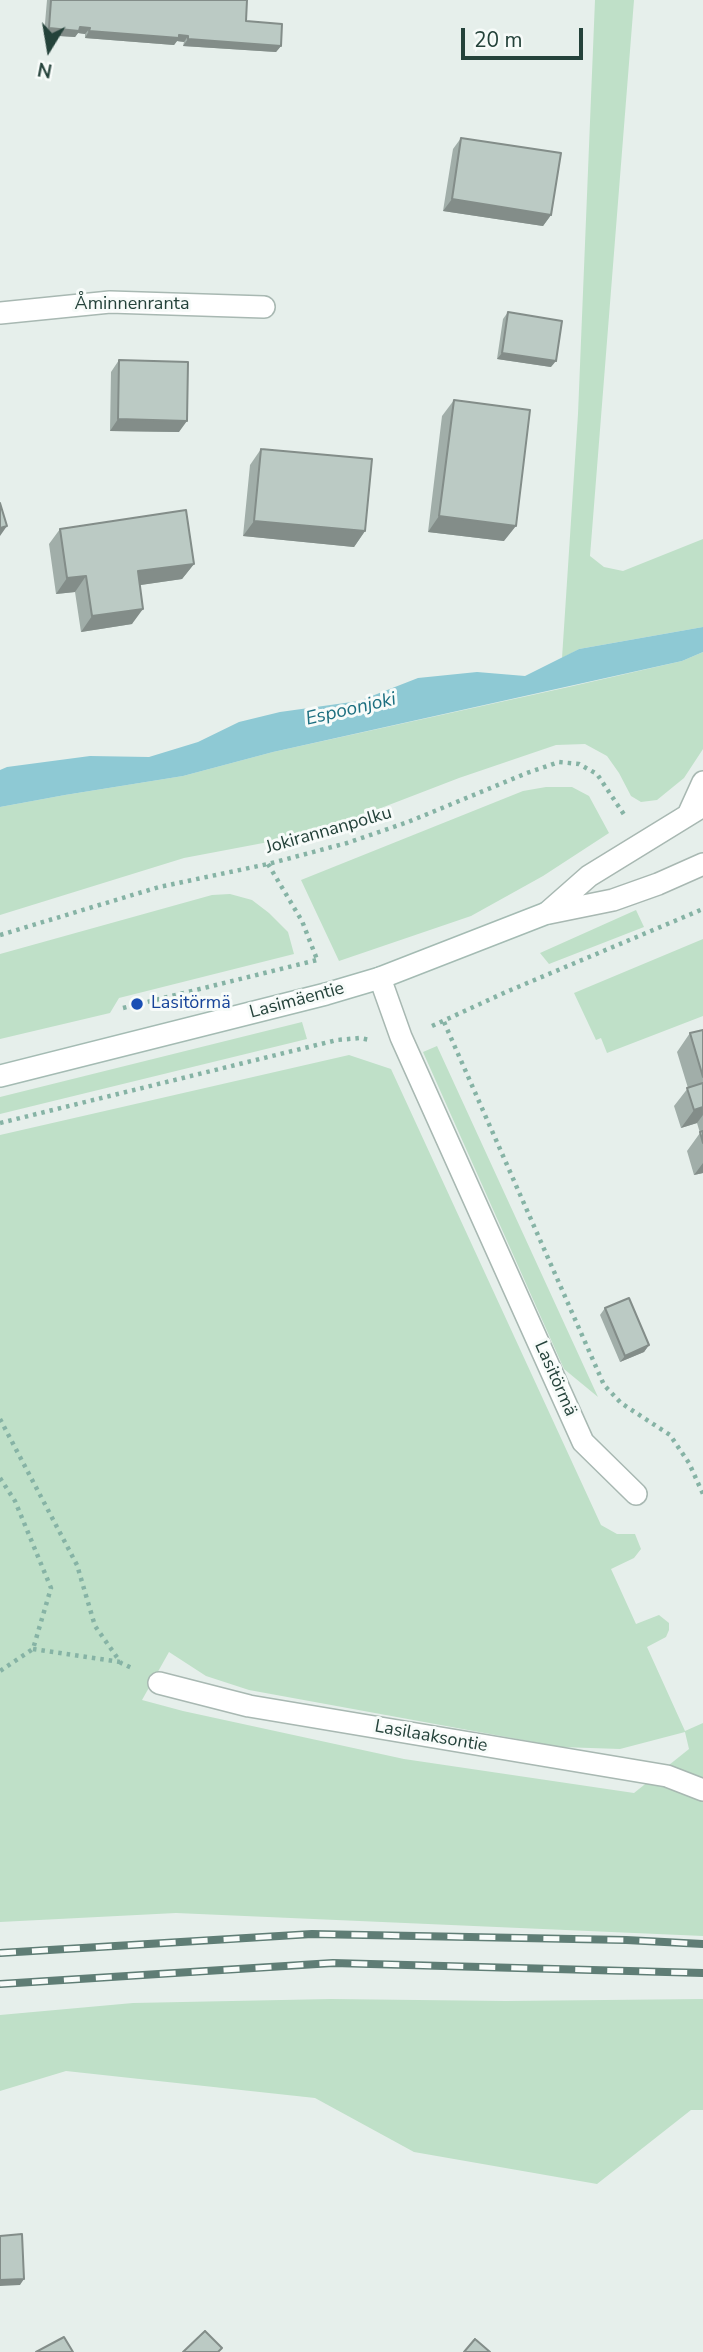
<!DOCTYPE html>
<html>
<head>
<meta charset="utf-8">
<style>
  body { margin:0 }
  #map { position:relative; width:703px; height:2352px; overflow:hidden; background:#e6efeb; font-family:"Nunito Sans",sans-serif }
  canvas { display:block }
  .north { position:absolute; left:14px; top:14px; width:70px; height:70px; -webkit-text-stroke:5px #f7fbf9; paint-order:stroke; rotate:191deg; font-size:19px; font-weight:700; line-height:28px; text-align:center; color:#24423a }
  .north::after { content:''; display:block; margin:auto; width:24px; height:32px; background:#24423a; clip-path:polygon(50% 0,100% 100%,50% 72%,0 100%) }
  .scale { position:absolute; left:461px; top:28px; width:122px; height:32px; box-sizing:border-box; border:4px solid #24423a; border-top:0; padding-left:9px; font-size:21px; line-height:24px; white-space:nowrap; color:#24423a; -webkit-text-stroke:5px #f7fbf9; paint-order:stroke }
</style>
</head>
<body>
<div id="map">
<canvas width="703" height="2352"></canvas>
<div class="north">N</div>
<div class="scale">20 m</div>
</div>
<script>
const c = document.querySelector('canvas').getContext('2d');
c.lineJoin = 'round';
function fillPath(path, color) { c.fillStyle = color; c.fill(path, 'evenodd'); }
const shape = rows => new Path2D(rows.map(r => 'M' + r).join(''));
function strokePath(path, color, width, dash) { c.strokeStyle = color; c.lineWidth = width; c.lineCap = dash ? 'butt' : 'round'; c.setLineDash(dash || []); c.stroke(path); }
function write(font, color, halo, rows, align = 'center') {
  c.font = font + ' "Nunito Sans",sans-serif'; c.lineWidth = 6; c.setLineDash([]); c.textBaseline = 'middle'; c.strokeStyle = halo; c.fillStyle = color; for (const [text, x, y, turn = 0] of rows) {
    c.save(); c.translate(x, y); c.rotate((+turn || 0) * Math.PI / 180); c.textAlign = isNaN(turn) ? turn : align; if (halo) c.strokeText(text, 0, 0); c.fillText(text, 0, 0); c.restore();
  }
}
fillPath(shape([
  [595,0,634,0,590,556,604,567,623,571,703,539,703,627,579,649,562,658,578,414],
  [703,652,703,749,684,778,657,800,641,802,631,796,619,773,607,756,585,744,556,745,459,778,316,833,184,858,0,915,0,807,65,795,183,776,273,752,573,686,682,661],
  [546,787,572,787,589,796,609,833,543,876,471,916,339,961,301,880,523,791],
  [230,894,252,900,269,913,288,932,294,954,119,998,110,1013,0,1039,0,954,212,895],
  [636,910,644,927,549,964,540,953],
  [703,939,703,1016,607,1053,601,1038,596,1040,574,993],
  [302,1022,307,1039,0,1114,0,1097],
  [437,1046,598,1397,564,1369,423,1052],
  [349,1055,391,1069,601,1525,617,1534,635,1534,641,1549,634,1558,611,1569,636,1624,659,1615,669,1623,669,1630,666,1637,647,1647,685,1731,703,1723,703,1936,176,1913,0,1922,0,1135],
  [169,1652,206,1676,249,1690,561,1747,620,1749,685,1732,689,1749,634,1793,404,1759,183,1711,142,1700],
  [331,1999,506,2001,703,1999,703,2110,691,2110,597,2184,414,2152,315,2098,66,2071,0,2091,0,2015,133,2003]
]), '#bfe0c8');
fillPath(shape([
  [703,627,703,652,682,661,273,752,183,776,65,795,0,807,0,770,7,767,90,756,149,757,198,742,239,722,280,712,359,701,418,678,477,672,525,676,579,649]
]), '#8ec9d4');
const street = shape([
  [0,313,110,302,264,307],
  [688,815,703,782],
  [547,913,589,876,703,806],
  [549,913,613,900,658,884,703,864],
  [380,978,401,1037,583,1442,636,1494],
  [159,1683,249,1706,667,1776,703,1790]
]);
const secondary = shape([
  [0,1076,326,994,380,978,547,913]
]);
strokePath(street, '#a8b8b2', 24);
strokePath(secondary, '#a4bbb3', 24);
strokePath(shape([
  [268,864,302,921,318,962],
  [0,935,159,887,268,864,347,843,408,822,527,773,559,762,579,764,597,774,625,816],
  [123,1008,317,960],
  [444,1022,604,1385,621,1403,670,1435,689,1463,703,1494],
  [432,1026,506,992,703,909],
  [0,1123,337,1040,360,1038,370,1040],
  [0,1419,77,1565,95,1626,121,1663,134,1669],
  [0,1478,15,1501,51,1588,33,1649,0,1671],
  [33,1649,120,1662]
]), '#86b3a5', 4.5, [3.5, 5]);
strokePath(street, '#fff', 21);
strokePath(secondary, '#fff', 21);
const rail = shape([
  [0,1953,312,1934,626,1940,703,1944],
  [0,1984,333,1963,703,1973]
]);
strokePath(rail, '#5f7d75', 8);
strokePath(rail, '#f7fbf9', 5, [16]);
fillPath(shape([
  [47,0,247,0,246,21,281,46,276,52,183,46,184,42,177,41,174,45,85,38,85,34,78,33,75,37,44,35],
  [461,138,551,215,543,226,443,211,453,149],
  [508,312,551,367,497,359,503,319],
  [119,360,179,432,110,431,111,372],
  [454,400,504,541,428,532,442,416],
  [261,449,365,531,354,547,243,536,250,465],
  [60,529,194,564,182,579,140,585,132,624,81,632,75,592,56,594,49,544],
  [703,1030,703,1173,694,1175,687,1151,700,1133,697,1123,681,1128,674,1106,688,1088,677,1052,690,1033],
  [605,1308,649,1345,644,1352,620,1362,600,1315]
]), '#a1aea9');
fillPath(shape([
  [80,27,90,28,85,34,78,33,75,37,44,35,49,28],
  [89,31,179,35,188,36,184,42,177,41,174,45,85,38],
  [188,39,281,46,276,52,183,46],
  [452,199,551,215,543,226,443,211],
  [502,353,556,361,551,367,497,359],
  [118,419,187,421,179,432,110,431],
  [439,516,516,526,504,541,428,532],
  [254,521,365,531,354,547,243,536],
  [7,526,0,536,0,528],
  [194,564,182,579,127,587,138,571],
  [86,576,75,592,56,594,67,578],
  [143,609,132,624,81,632,92,616],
  [703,1107,703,1115,697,1123,681,1128,694,1110],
  [703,1163,703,1173,694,1175],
  [649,1345,644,1352,620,1362,625,1356],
  [24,2279,20,2285,0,2286,0,2280]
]), '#838d89');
const building = shape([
  [51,0,247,0,246,21,282,24,281,46,188,39,188,36,179,35,179,38,89,31,90,28,80,27,79,31,49,28,51,0],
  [461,138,561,153,551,215,452,199,461,138],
  [508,312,562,321,556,361,502,353,508,312],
  [119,360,188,362,187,421,118,419,119,360],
  [454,400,530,410,516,526,439,516,454,400],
  [261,449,372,459,365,531,254,521,261,449],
  [0,503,7,526,0,528,0,503],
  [186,510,194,564,138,571,143,609,92,616,86,576,67,578,60,529,186,510],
  [703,1030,703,1077,690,1033,703,1030],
  [703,1083,703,1107,694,1110,687,1088,703,1083],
  [703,1131,703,1143,700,1132,703,1131],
  [629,1298,649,1345,625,1356,605,1308,629,1298],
  [22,2234,24,2279,0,2280,0,2236,22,2234],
  [205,2331,222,2348,218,2352,183,2352,205,2331],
  [64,2337,73,2352,36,2352,64,2337],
  [475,2339,490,2352,464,2352,475,2339]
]);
fillPath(building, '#bbcac4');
strokePath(building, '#838d89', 2);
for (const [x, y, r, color] of [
  [137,1004,7,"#1a4fb4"]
]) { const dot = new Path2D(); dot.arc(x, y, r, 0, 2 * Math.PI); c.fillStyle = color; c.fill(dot); strokePath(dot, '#f7fbf9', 2.5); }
write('18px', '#24423a', '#f7fbf9', [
  ["Åminnenranta",132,305],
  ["Jokirannanpolku",329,831,-16],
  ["Lasimäentie",297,1001,-15],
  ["Lasitörmä",555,1379,66],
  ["Lasilaaksontie",431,1737,10]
]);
write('18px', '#164399', '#f7fbf9', [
  ["Lasitörmä",151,1004]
], 'left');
write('italic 19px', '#1c6f80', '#f7fbf9', [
  ["Espoonjoki",351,710,-13]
]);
</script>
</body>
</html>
